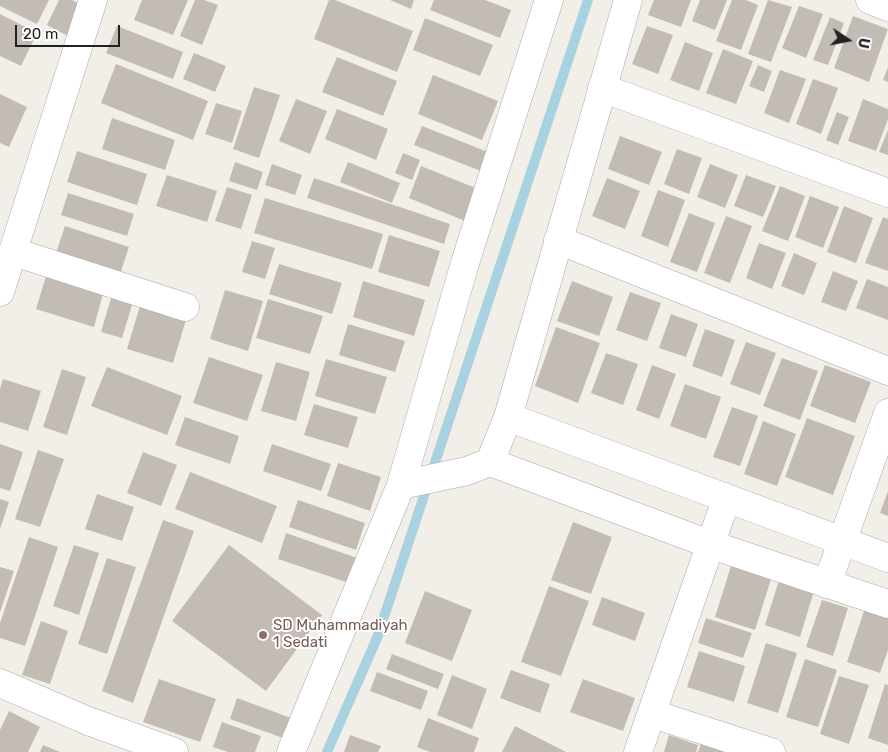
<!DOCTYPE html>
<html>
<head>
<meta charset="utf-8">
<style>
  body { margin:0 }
  #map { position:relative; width:888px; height:752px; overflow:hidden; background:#f2efe9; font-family:Rubik,sans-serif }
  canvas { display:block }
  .north { position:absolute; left:823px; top:15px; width:50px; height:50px; -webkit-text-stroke:4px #fff; paint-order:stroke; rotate:101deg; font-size:14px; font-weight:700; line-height:20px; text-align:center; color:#222 }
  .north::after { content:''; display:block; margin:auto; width:18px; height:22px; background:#222; clip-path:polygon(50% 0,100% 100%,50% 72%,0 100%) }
  .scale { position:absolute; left:15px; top:25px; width:105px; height:22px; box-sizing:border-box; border:2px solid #222; border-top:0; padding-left:6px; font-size:15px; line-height:18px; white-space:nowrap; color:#222; -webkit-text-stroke:4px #fff; paint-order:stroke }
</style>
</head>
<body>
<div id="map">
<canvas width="888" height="752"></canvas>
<div class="north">U</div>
<div class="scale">20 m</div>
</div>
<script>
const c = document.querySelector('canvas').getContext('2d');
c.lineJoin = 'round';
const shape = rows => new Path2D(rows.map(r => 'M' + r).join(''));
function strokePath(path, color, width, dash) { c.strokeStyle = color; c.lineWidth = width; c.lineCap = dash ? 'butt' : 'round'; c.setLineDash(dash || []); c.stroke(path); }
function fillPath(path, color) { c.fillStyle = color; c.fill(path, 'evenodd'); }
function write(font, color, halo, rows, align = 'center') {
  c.font = font + ' Rubik,sans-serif'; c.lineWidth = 4; c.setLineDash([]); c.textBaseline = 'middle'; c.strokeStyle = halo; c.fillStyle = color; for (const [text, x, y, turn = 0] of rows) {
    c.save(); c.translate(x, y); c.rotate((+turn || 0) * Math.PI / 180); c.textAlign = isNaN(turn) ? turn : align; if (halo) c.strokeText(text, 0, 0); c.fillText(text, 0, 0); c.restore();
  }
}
strokePath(shape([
  [327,752,377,638,588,0]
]), '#a9d2e0', 10);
fillPath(shape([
  [0,0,49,0,37,24,0,6],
  [59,0,72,0,83,6,68,36,47,25],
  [142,0,188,0,173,35,134,20],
  [195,0,204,0,218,5,202,45,180,36],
  [329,0,335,0,413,31,397,72,314,39],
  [390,0,414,0,411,9],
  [434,0,485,0,511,10,500,38,430,10],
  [654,0,691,0,681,27,648,15],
  [700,0,727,0,715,30,692,21],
  [732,0,746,0,758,5,741,50,716,41],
  [768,0,792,7,771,62,748,54],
  [799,6,823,14,806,58,782,48],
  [0,14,37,33,21,66,0,56],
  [853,16,888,29,869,82,834,68],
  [830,17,844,23,828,65,813,60],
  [425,18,493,45,480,76,413,50],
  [117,26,183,52,173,79,106,53],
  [647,26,673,35,658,74,632,64],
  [685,42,713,53,699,91,670,80],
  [723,49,753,61,736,104,706,93],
  [194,53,226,66,215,92,183,79],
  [337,57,397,81,383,116,322,92],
  [116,64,208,101,193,140,101,103],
  [758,65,772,71,764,92,749,86],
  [888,67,888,82,883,80],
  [780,70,806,79,789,123,764,113],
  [433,75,498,101,482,140,418,114],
  [813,79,838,88,821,134,796,124],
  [254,87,280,95,259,158,233,149],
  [0,94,27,107,9,147,0,143],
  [296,99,327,111,310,154,279,141],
  [863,99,888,109,888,119,876,151,848,141],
  [216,103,242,111,232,143,205,134],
  [337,109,388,129,376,160,325,139],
  [837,112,849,117,838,145,826,140],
  [112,118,175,140,165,170,102,149],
  [422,126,488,152,481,171,414,145],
  [888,130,888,155,879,152],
  [620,136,662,152,649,185,608,169],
  [677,149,702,158,689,194,664,184],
  [77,151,147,174,137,205,67,182],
  [403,153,420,160,412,180,395,173],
  [235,162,263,172,257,190,229,181],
  [348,162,400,183,392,203,340,182],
  [272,164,302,175,295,195,265,185],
  [710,164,738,175,725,208,697,197],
  [421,166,478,189,465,221,409,198],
  [167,175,217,191,207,222,156,206],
  [746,175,776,186,763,217,734,206],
  [314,178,450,224,444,244,307,198],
  [607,178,640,191,625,229,592,216],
  [780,186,805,196,788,241,762,231],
  [227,187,252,195,241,229,215,221],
  [658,190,685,200,668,247,641,236],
  [68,193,134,214,127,236,61,215],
  [810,196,839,207,823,248,795,237],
  [265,198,383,234,372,269,254,233],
  [844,206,873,218,856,263,827,252],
  [689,213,715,223,697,272,670,262],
  [726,216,752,226,730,283,704,273],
  [883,217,888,219,888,271,865,263],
  [65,226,129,247,119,277,55,256],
  [389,235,440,251,429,287,378,272],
  [252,241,275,248,265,279,242,272],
  [759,243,786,253,772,289,746,278],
  [794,253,817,263,804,295,781,286],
  [279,264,342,283,332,314,269,294],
  [833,271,858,281,846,311,821,302],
  [47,273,104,290,94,327,36,309],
  [867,279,888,287,888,320,856,308],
  [363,281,425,300,414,336,353,317],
  [572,281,613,297,599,336,557,321],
  [114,288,135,295,122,338,101,332],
  [225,290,263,301,248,351,210,339],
  [630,292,661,303,647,341,616,330],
  [268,299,323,316,310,354,256,338],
  [140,306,186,320,173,363,127,349],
  [671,314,698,324,686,357,659,348],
  [348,324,405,341,395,372,339,355],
  [556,327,600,343,578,403,535,386],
  [705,329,735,340,722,377,692,366],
  [746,342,776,353,760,395,730,384],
  [606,353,638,364,623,405,591,393],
  [209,357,263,375,247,421,193,403],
  [782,358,818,371,800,420,763,406],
  [326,359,387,377,375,414,315,396],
  [276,362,310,372,296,421,261,411],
  [652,365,676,374,659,419,636,410],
  [825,365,871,382,855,423,810,406],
  [107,367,182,396,167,435,91,406],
  [62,369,86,377,67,435,43,427],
  [3,379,41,391,28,431,0,422,0,389],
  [685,384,721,397,706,439,670,426],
  [314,404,358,417,348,448,304,435],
  [732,407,758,416,740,466,713,457],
  [185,417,239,436,230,464,175,445],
  [807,418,855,436,833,495,785,477],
  [763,421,796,434,777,486,744,474],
  [0,444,23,452,10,491,0,488],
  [272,444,331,464,321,491,263,471],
  [38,450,64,459,40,527,15,519],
  [143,452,177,465,161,506,127,493],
  [338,463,381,477,370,511,327,496],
  [190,472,277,506,262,543,175,509],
  [888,491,888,516,880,513],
  [97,494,134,507,122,541,85,529],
  [0,499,9,502,0,529],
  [298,500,365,523,356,550,289,527],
  [163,520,194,531,133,703,102,691],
  [573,522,612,537,591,594,551,580],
  [286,533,357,558,349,583,278,559],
  [29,537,58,547,25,646,0,638,0,623],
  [74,545,99,553,79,615,53,606],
  [229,545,322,615,266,691,172,621],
  [107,558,136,567,107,654,78,644],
  [731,566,771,579,755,630,715,617],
  [0,567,14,571,0,612],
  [779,580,814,591,800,637,765,625],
  [549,586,589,601,561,676,521,662],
  [425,591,472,610,452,661,405,643],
  [602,597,645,613,635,641,592,625],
  [822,600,848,608,833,656,806,647],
  [866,605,888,613,888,650,880,673,847,662],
  [706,618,752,633,743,658,698,643],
  [41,621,68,631,50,684,22,675],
  [766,643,797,653,778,713,747,703],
  [699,651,745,666,734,702,687,687],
  [392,654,444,674,438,689,386,669],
  [805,659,837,670,818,727,786,717],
  [511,670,550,684,540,713,500,698],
  [377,672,428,691,421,710,370,691],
  [452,675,487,689,472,729,437,715],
  [839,676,869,685,849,744,820,734],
  [159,679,216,699,200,742,143,722],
  [583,679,635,698,623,731,570,712],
  [885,684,888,685,888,745,868,738],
  [237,698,291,718,283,738,230,719],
  [9,711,40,727,28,752,0,752,0,730],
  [428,718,479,738,474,752,430,752,417,747],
  [222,722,261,736,255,752,228,752,213,747],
  [515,726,566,752,502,752],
  [350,735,381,746,378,752,344,752],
  [669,735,698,745,696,752,664,752],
  [704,735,737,752,698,752],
  [43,745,60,752,40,752]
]), '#c3bcb5');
const minor = shape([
  [870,0,888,7],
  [602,88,888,193],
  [558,240,888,371],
  [14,252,185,307],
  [0,292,93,0],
  [508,417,888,558],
  [490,462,508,417,628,0],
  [401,485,467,471,490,462,712,545,888,604],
  [827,584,888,413],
  [0,683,88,721,174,752],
  [653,714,771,752],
  [291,752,401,485,465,263,549,0],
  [638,752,726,500]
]);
strokePath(minor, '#a9a9a9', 29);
strokePath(minor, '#fff', 28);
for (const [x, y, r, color] of [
  [263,635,5,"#8d6e63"]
]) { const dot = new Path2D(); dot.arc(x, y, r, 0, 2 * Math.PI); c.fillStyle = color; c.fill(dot); strokePath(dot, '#fff', 2); }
write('15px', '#785e54', '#fff', [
  ["SD Muhammadiyah",273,626],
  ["1 Sedati",273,643]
], 'left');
</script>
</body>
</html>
